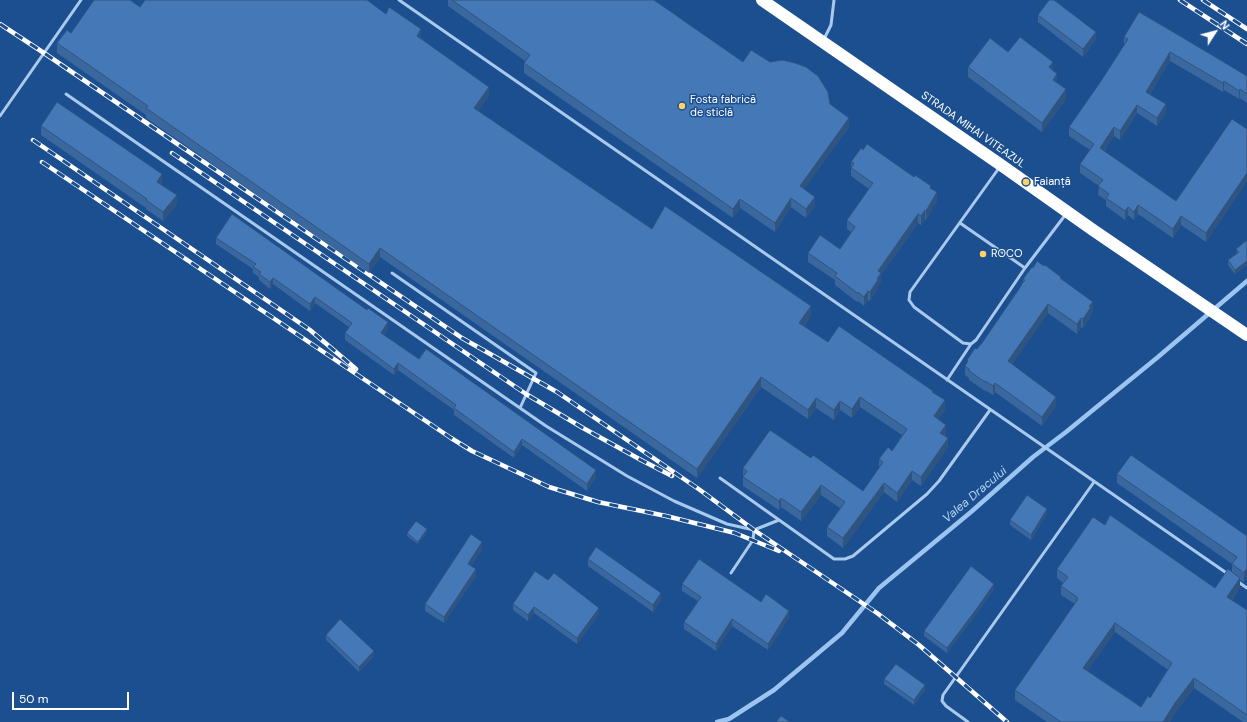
<!DOCTYPE html>
<html>
<head>
<meta charset="utf-8">
<style>
  body { margin:0 }
  #map { position:relative; width:1247px; height:722px; overflow:hidden; background:#1b4f8f; font-family:"DM Sans",sans-serif }
  canvas { display:block }
  .north { position:absolute; left:1195px; top:12px; width:40px; height:40px; -webkit-text-stroke:3px #1b4f8f; paint-order:stroke; rotate:54deg; font-size:11px; font-weight:700; line-height:16px; text-align:center; color:#fff }
  .north::after { content:''; display:block; margin:auto; width:14px; height:18px; background:#fff; clip-path:polygon(50% 0,100% 100%,50% 72%,0 100%) }
  .scale { position:absolute; left:12px; top:692px; width:117px; height:18px; box-sizing:border-box; border:2px solid #fff; border-top:0; padding-left:5px; font-size:12px; line-height:14px; white-space:nowrap; color:#fff; -webkit-text-stroke:3px #1b4f8f; paint-order:stroke }
</style>
</head>
<body>
<div id="map">
<canvas width="1247" height="722"></canvas>
<div class="north">N</div>
<div class="scale">50 m</div>
</div>
<script>
const c = document.querySelector('canvas').getContext('2d');
c.lineJoin = 'round';
const shape = rows => new Path2D(rows.map(r => 'M' + r).join(''));
function strokePath(path, color, width, dash) { c.strokeStyle = color; c.lineWidth = width; c.lineCap = dash ? 'butt' : 'round'; c.setLineDash(dash || []); c.stroke(path); }
function fillPath(path, color) { c.fillStyle = color; c.fill(path, 'evenodd'); }
function write(font, color, halo, rows, align = 'center') {
  c.font = font + ' "DM Sans",sans-serif'; c.lineWidth = 3; c.setLineDash([]); c.textBaseline = 'middle'; c.strokeStyle = halo; c.fillStyle = color; for (const [text, x, y, turn = 0] of rows) {
    c.save(); c.translate(x, y); c.rotate((+turn || 0) * Math.PI / 180); c.textAlign = isNaN(turn) ? turn : align; if (halo) c.strokeText(text, 0, 0); c.fillText(text, 0, 0); c.restore();
  }
}
strokePath(shape([
  [717,722,729,719,774,690,842,633,879,588,971,512,1033,457,1066,432,1158,357,1247,281]
]), '#9cc4f0', 4.5);
strokePath(shape([
  [399,0,1228,574],
  [824,39,831,25,834,0],
  [66,94,546,426,627,476,674,501,727,524,754,530,779,520],
  [0,116,81,0],
  [999,168,910,292,909,300,914,307,963,343,971,344,976,340,1025,268,1066,214],
  [960,223,1025,268],
  [392,273,536,373,520,408],
  [947,380,971,344],
  [720,478,834,559,845,559,853,556,927,494,939,481,990,410],
  [731,573,753,540,754,530],
  [1237,581,1247,588],
  [968,722,946,706,942,701,943,695,1094,482]
]), '#a9c9ee', 3);
strokePath(shape([
  [762,0,1001,165,1093,230,1247,335]
]), '#fff', 12);
const rail = shape([
  [1180,0,1247,44],
  [1203,0,1247,29],
  [0,24,44,53,462,338,557,392,700,490,754,530,877,613,919,645,1007,722],
  [33,140,310,330,356,369],
  [172,153,526,394,583,428,641,460,672,476],
  [42,162,451,438,472,451,549,487,598,502,666,516,735,533,779,551]
]);
strokePath(rail, '#fff', 4.5);
strokePath(rail, '#1b4f8f', 3, [9]);
fillPath(shape([
  [448,0,654,0,743,62,830,104,849,127,804,189,815,206,806,218,791,207,775,232,740,208,733,218,524,73,524,63,525,61,448,6],
  [140,7,421,38,489,96,478,111,652,229,811,316,804,326,828,342,933,392,945,410,938,419,946,434,945,436,948,447,921,486,912,480,897,502,884,492,843,548,827,536,827,527,840,508,821,495,801,521,781,507,779,510,743,486,743,468,811,458,863,491,879,468,879,459,892,451,902,435,860,407,852,418,840,410,834,420,816,408,808,419,761,387,697,478,380,257,369,273,146,118,146,115,57,53,57,43,71,33],
  [1038,15,1096,39,1083,57,1038,22],
  [1124,37,1247,76,1247,103,1240,98,1239,99,1224,90,1223,92,1170,61,1150,94,1166,113,1157,126,1137,113,1120,140,1114,136,1104,151,1176,201,1247,129,1247,181,1206,242,1181,225,1173,238,1138,214,1134,220,1128,215,1125,220,1106,206,1106,200,1098,195,1099,186,1080,173,1080,164,1090,150,1069,136,1069,127,1101,81,1124,45],
  [1008,52,1053,70,1057,83,1066,99,1042,132,968,77,968,67],
  [41,126,162,183,161,184,177,204,163,221,146,209,146,208,41,135],
  [863,150,914,177,931,188,937,201,926,220,925,219,921,225,918,223,881,275,881,282,878,286,878,288,870,301,868,300,864,306,858,301,857,302,835,285,835,280,808,262,808,253,840,249,851,232,847,229,847,220,869,189,851,176,851,162],
  [216,238,388,328,384,335,419,359,596,477,587,491,522,445,514,458,454,415,454,410,398,370,394,375,345,340,345,333,349,327,315,303,310,311,273,284,270,289,259,280,259,277,253,273,253,269,216,244],
  [1247,240,1247,265,1235,274,1228,265,1228,260,1237,254,1236,249],
  [1023,279,1061,279,1093,311,1091,314,1091,316,1083,328,1081,327,1077,334,1048,313,1012,364,1056,406,1042,426,995,392,993,395,985,390,985,391,969,380,969,378,965,375,965,366,967,363,967,360,982,343,1021,287,1021,285,1023,282],
  [1117,474,1247,536,1244,582,1240,580,1240,587,1232,600,1247,610,1247,722,1243,722,1194,688,1175,713,1170,722,1047,722,1015,700,1015,690,1075,604,1061,595,1061,586,1063,583,1057,578,1057,569,1105,525,1215,588,1232,572,1232,564,1117,483],
  [1115,632,1168,670,1150,698,1141,707,1087,671],
  [1047,514,1031,540,1010,525,1010,520],
  [427,532,418,544,407,536,407,533],
  [482,549,471,566,476,576,444,623,425,611,425,604],
  [588,559,661,600,653,612,588,566],
  [548,580,599,614,577,644,534,613,528,621,513,610,513,604],
  [682,584,761,602,789,618,768,650,732,626,716,651,684,629,684,622,698,601,682,591],
  [994,589,975,616,947,653,924,636,924,631],
  [326,635,374,656,359,672,326,640],
  [884,679,925,690,914,705,884,684]
]), '#3a679d');
fillPath(shape([
  [421,29,421,38,417,36],
  [1096,32,1096,39,1083,57,1083,49],
  [1170,52,1170,61,1146,100,1146,92],
  [1053,62,1053,72,1049,67],
  [1057,74,1057,83,1053,80],
  [1224,81,1224,90,1223,92,1223,83],
  [489,87,489,96,474,117,474,108],
  [1066,89,1066,99,1042,132,1042,123],
  [1240,89,1240,98,1239,99,1239,91],
  [1166,104,1166,113,1157,126,1157,118],
  [1137,105,1137,113,1120,140,1120,131],
  [849,118,849,127,800,195,800,186],
  [1114,127,1114,136,1100,156,1100,148],
  [1247,173,1247,181,1206,242,1206,233],
  [162,174,162,183,157,191,157,182],
  [937,192,937,201,926,220,926,211],
  [177,195,177,204,163,221,163,212],
  [815,197,815,206,806,218,806,209],
  [791,198,791,207,775,232,775,223],
  [740,199,740,208,733,218,733,209],
  [1138,205,1138,214,1134,220,1134,212],
  [1128,207,1128,215,1125,220,1125,211],
  [925,210,925,219,921,225,921,216],
  [918,214,918,223,881,275,881,282,878,286,878,288,870,301,870,292,878,271],
  [1181,216,1181,225,1173,238,1173,229],
  [380,248,380,257,369,273,369,264],
  [1247,261,1247,265,1235,274,1235,270],
  [273,278,273,284,270,289,270,282],
  [868,291,868,300,864,306,864,297],
  [315,297,315,303,310,311,310,304],
  [1093,302,1093,311,1091,314,1091,316,1083,328,1083,319,1089,306],
  [1048,304,1048,313,1008,370,1008,361],
  [811,306,811,316,799,332,799,323],
  [1081,318,1081,327,1077,334,1077,324],
  [388,322,388,328,381,339,381,333],
  [398,363,398,370,394,375,394,369],
  [761,377,761,387,697,478,697,469],
  [995,383,995,392,993,395,993,386],
  [860,397,860,407,852,418,852,409],
  [1056,397,1056,406,1042,426,1042,417],
  [816,398,816,408,808,419,808,410],
  [945,400,945,410,934,426,934,416],
  [840,401,840,410,834,420,834,410],
  [946,425,946,434,940,442,940,433],
  [948,438,948,447,921,486,921,477],
  [522,439,522,445,514,458,514,452],
  [596,470,596,477,587,491,587,484],
  [912,471,912,480,897,502,897,493],
  [884,483,884,492,843,548,843,538],
  [821,485,821,495,801,521,801,512],
  [781,498,781,507,779,510,779,501],
  [1047,509,1047,514,1031,540,1031,535],
  [427,529,427,532,418,544,418,542],
  [482,542,482,549,468,571,468,564],
  [1247,568,1247,577,1244,582,1244,573],
  [476,569,476,576,444,623,444,617],
  [1240,578,1240,587,1227,606,1227,597],
  [994,584,994,589,975,616,947,653,947,648],
  [661,593,661,600,653,612,653,605],
  [534,607,534,613,528,621,528,615],
  [599,608,599,614,577,644,577,638],
  [789,611,789,618,768,650,768,644],
  [732,619,732,626,716,651,716,644],
  [1115,623,1115,632,1083,677,1083,668],
  [374,651,374,656,359,672,359,667],
  [1194,678,1194,688,1175,713,1170,722,1163,722,1175,703],
  [925,685,925,690,914,705,914,700]
]), '#305480');
const building = shape([
  [94,0,130,0,140,7,145,0,367,0,386,14,389,7,421,29,417,36,489,87,474,108,652,229,665,206,811,306,799,323,828,342,839,326,933,391,932,392,945,400,934,416,946,425,940,433,948,438,921,477,912,471,897,493,884,483,843,538,827,527,845,502,821,485,801,512,781,498,779,501,743,477,747,471,743,468,770,430,811,458,813,455,863,491,883,462,879,459,888,447,892,451,907,429,860,397,852,409,840,401,834,410,816,398,808,410,761,377,697,469,380,248,369,264,146,108,148,106,57,43,67,30,71,33,94,0],
  [452,0,654,0,743,62,751,50,770,62,782,60,795,63,806,67,818,76,828,92,830,104,849,118,800,186,815,197,806,209,791,198,775,223,740,199,733,209,524,63,530,55,452,0],
  [1049,0,1054,0,1096,32,1083,49,1038,15,1049,0],
  [1139,12,1180,36,1247,76,1247,94,1240,89,1239,91,1224,81,1223,83,1170,52,1146,92,1166,104,1157,118,1137,105,1120,131,1114,127,1100,148,1176,201,1232,119,1247,129,1247,173,1206,233,1181,216,1173,229,1138,205,1134,212,1128,207,1125,211,1106,198,1109,194,1098,186,1103,180,1080,164,1094,144,1069,127,1101,81,1128,39,1124,37,1139,12],
  [1020,37,1053,62,1049,67,1057,74,1053,80,1066,89,1042,123,968,67,990,38,1008,52,1020,37],
  [57,102,162,174,157,182,177,195,163,212,146,200,147,199,41,126,57,102],
  [867,144,914,177,915,175,931,186,930,188,937,192,926,211,925,210,921,216,918,214,878,271,881,273,877,279,878,280,870,292,868,291,864,297,858,292,857,293,835,276,837,273,808,253,820,235,840,249,855,227,847,220,873,183,851,168,854,163,851,162,861,148,863,150,867,144],
  [232,214,367,310,368,308,388,322,381,333,419,359,426,349,596,470,587,484,522,439,514,452,454,408,456,405,398,363,394,369,345,333,352,323,315,297,310,304,273,278,270,282,259,274,261,272,253,267,256,264,216,238,232,214],
  [1247,240,1247,261,1235,270,1228,260,1239,252,1236,249,1247,240],
  [1037,261,1044,266,1045,265,1061,277,1060,278,1093,302,1089,306,1091,307,1083,319,1081,318,1077,324,1048,304,1008,361,1056,397,1042,417,995,383,993,386,985,381,985,382,969,371,970,370,965,366,968,361,967,360,975,348,977,349,982,343,1021,286,1021,285,1025,280,1023,279,1032,267,1033,268,1037,261],
  [1131,455,1247,536,1247,568,1244,573,1232,564,1237,557,1117,474,1131,455],
  [1027,495,1047,509,1031,535,1010,520,1027,495],
  [1110,515,1215,588,1228,569,1240,578,1227,597,1247,610,1247,715,1194,678,1175,703,1163,722,1061,722,1015,690,1078,599,1077,598,1077,597,1061,586,1068,577,1057,569,1093,517,1105,525,1110,515],
  [1115,623,1172,663,1150,698,1148,696,1141,707,1083,668,1115,623],
  [416,521,427,529,418,542,407,533,416,521],
  [471,534,482,542,468,564,476,569,444,617,425,604,471,534],
  [596,547,661,593,653,605,588,559,596,547],
  [699,559,761,602,766,594,789,611,768,644,732,619,716,644,684,622,701,597,682,584,699,559],
  [971,566,994,584,975,611,947,648,924,631,971,566],
  [535,571,548,580,554,573,599,608,577,638,534,607,528,615,513,604,535,571],
  [340,619,374,651,359,667,326,635,340,619],
  [896,664,925,685,914,700,884,679,896,664],
  [781,716,790,722,776,722,781,716]
]);
fillPath(building, '#4478b7');
strokePath(building, '#305480', 1);
for (const [x, y, r, color] of [
  [682,106,4,"#ffd166"],
  [1026,182,4,"#ffd166"],
  [983,254,4,"#ffd166"]
]) { const dot = new Path2D(); dot.arc(x, y, r, 0, 2 * Math.PI); c.fillStyle = color; c.fill(dot); strokePath(dot, '#1b4f8f', 1.5); }
write('11px', '#fff', '#1b4f8f', [
  ["Fosta fabrică",690,100],
  ["de sticlă",690,113],
  ["Faianță",1034,182],
  ["ROCO",991,254]
], 'left');
write('11px', '#fff', '#1b4f8f', [
  ["STRADA MIHAI VITEAZUL",973,130,35]
]);
write('italic 12px', '#b5d3f5', '#1b4f8f', [
  ["Valea Dracului",975,495,-40]
]);
</script>
</body>
</html>
